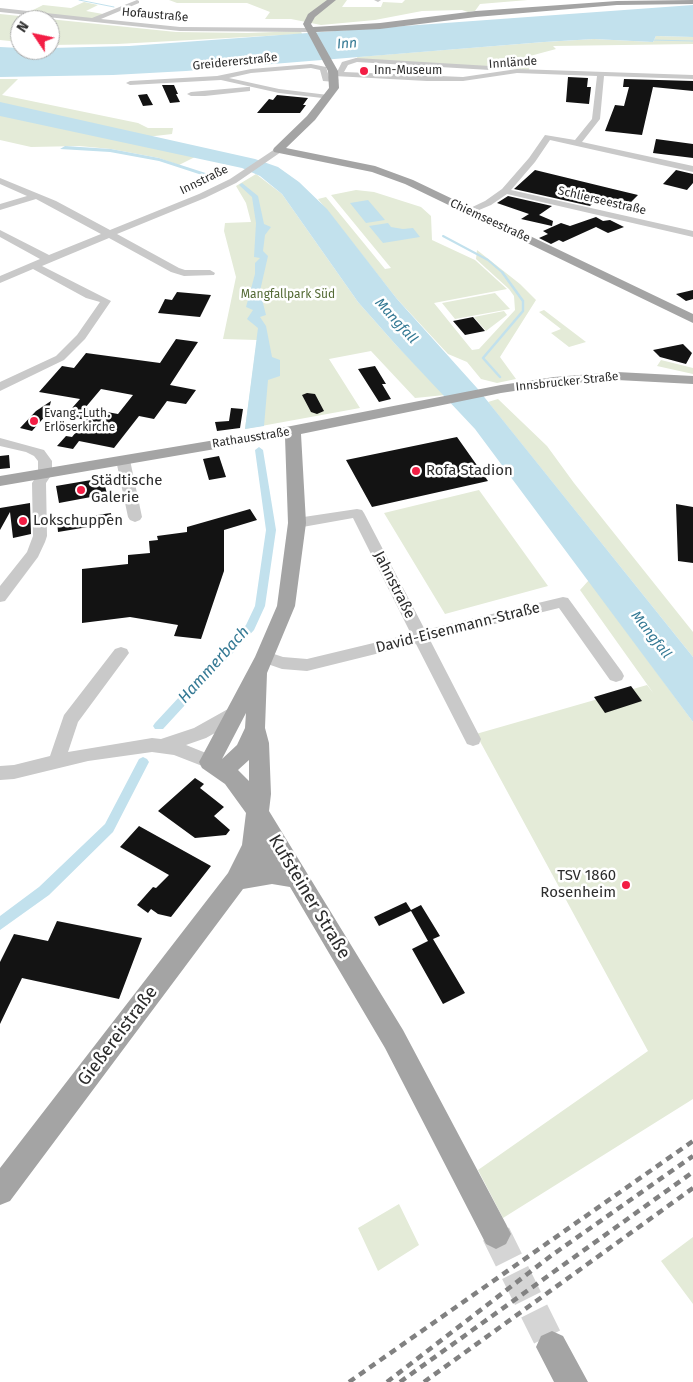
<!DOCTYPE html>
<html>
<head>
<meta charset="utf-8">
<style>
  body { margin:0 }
  #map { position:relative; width:693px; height:1382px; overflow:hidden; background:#fff; font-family:"Fira Sans",sans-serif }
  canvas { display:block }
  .north { position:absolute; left:10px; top:10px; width:50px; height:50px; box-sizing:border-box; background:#fff; border:1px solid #ababab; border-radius:50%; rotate:304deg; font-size:14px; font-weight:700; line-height:20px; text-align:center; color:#2c2c2c }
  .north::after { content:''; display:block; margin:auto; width:18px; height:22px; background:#f31e45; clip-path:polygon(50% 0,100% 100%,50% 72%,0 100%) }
</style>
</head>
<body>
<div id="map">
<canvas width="693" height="1382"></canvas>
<div class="north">N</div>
</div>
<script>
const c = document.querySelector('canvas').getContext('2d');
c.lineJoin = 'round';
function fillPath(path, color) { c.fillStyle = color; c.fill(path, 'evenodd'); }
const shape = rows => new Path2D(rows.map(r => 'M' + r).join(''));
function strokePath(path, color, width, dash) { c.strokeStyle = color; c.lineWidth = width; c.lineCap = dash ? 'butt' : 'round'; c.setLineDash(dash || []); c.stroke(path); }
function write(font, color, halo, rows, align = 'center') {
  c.font = font + ' "Fira Sans",sans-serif'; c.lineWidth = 5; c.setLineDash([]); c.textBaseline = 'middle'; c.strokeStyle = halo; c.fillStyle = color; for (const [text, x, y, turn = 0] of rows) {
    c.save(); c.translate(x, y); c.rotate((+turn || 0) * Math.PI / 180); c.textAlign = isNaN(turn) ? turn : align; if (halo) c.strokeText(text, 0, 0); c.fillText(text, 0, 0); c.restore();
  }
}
fillPath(shape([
  [169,0,347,0,342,7,381,7,383,2,402,3,405,0,528,0,480,4,475,11,468,12,462,10,422,11,375,20,321,25,291,19,265,19,270,12,247,3,177,3],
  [84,2,98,5,86,11,103,14,92,19,29,12,43,5,71,8],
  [0,14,176,32,248,33,301,31,302,34,117,44,50,45,50,20,20,20,20,42,0,40],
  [656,36,693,37,693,44,553,46,556,49,530,56,529,70,358,60,357,57,544,42,594,39,653,42],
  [0,79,18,79,2,95,138,123,148,128,173,128,172,134,121,140,195,157,179,165,159,158,111,149,79,146,31,147,0,140],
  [256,174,282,194,358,302,396,345,445,395,415,398,371,351,329,359,360,408,245,429,257,340,223,339,236,277,224,231,225,223,251,222,246,203,236,186],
  [356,190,374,192,421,207,431,216,432,240,475,260,507,289,434,303,472,350,479,349,515,310,514,296,509,289,476,259,477,250,520,284,536,300,500,357,516,379,497,383,481,379,467,362,448,354,397,299,318,199,326,197,385,269,391,268,331,195],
  [495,293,510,309,455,319,442,303],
  [544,310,586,342,569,347,551,333,561,329,539,312],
  [504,311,507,315,486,331,474,317],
  [661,360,693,368,693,374,657,366],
  [498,399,547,446,574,483,693,632,693,657,488,402],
  [479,490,548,586,445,614,384,513],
  [589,580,693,722,693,1099,503,1218,478,1170,648,1051,476,734,647,685,654,694,580,590],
  [399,1204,419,1245,378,1271,358,1228],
  [693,1237,693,1304,661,1261]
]), '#e4ebd8');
fillPath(shape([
  [693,5,693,37,656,36,653,42,594,39,544,42,186,71,113,75,0,77,0,47,20,48,20,50,50,50,50,48,129,46],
  [0,102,255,159,278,167,299,182,327,209,397,299,477,388,693,657,693,722,475,429,396,345,358,302,282,194,260,176,242,168,0,116],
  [65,146,111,149,159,158,221,178,218,180,208,177,159,161,110,152,60,149],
  [242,183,258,196,264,224,271,227,265,235,263,251,268,256,260,291,266,315,260,317,266,326,272,357,280,360,280,376,268,380,264,426,245,429,258,328,247,319,253,310,246,307,255,274,255,263,260,258,254,257,256,223,252,197,239,185],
  [368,200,385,220,366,223,350,203],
  [388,223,391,227,403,229,413,228,420,237,383,243,369,226]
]), '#c2e1ed');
strokePath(shape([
  [79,0,114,7],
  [651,40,693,41]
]), '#c2e1ed', 1);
strokePath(shape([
  [443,236,488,260,503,273]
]), '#c2e1ed', 2);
strokePath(shape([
  [500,377,483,358,523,311,523,301,502,272]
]), '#c2e1ed', 2.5);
fillPath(shape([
  [259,447,263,450,276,530,265,606,254,630,163,729,155,729,153,726,155,723,246,625,255,606,266,530,255,450,259,447],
  [143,757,147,759,149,762,113,832,49,895,0,930,0,916,39,887,105,824,139,759,143,757]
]), '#c2e1ed');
fillPath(shape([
  [568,77,588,78,587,87,591,87,589,104,566,102],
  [624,79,693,81,693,91,653,87,642,135,605,131,615,105,624,106,629,87,623,87],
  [162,85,174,85,178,94,176,94,180,102,170,103],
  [147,94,153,105,143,106,138,95],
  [277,95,308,98,303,105,306,105,300,113,257,113,269,99,273,100],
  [656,139,693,144,693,158,653,153],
  [535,170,613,189,638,195,628,205,598,198,590,206,514,189],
  [676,170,693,174,693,183,687,190,663,184],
  [508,196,552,206,539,215,553,221,552,226,521,219,529,214,497,203],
  [596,217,603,221,610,220,624,227,608,233,596,227,563,242,559,240,551,244,539,238,548,234,543,231,561,223,570,226],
  [693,290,693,299,686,301,676,294],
  [177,292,211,295,200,317,158,313,165,299,172,300],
  [473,317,485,331,465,335,453,321],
  [176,339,198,342,170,385,196,390,186,404,167,401,154,419,139,416,114,448,79,441,73,449,57,446,66,436,72,437,86,420,65,416,80,399,39,392,62,366,74,368,86,353,160,363],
  [101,389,133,395,118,414,85,408],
  [683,344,692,353,686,364,660,357,653,350],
  [375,366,386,384,382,384,391,399,379,402,358,369],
  [307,393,315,394,324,411,317,414,311,412,302,395],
  [51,401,48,413,32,431,20,428,36,411],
  [231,408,243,409,240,428,217,431,215,422,229,421],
  [457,437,488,481,372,507,346,460],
  [9,455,10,468,0,469,0,456],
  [219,456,226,477,209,480,203,459],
  [103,478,107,494,59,503,56,486],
  [30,503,31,534,13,538,10,512,0,530,0,508],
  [676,504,693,507,693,563,678,561],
  [250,509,257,520,224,530,224,571,201,639,174,636,178,625,130,617,82,623,82,569,128,564,128,555,150,553,149,541,158,540,157,536,187,532,187,527],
  [111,513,112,523,58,532,57,521],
  [631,686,642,701,605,713,594,697],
  [195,778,204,784,200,788,224,807,214,816,230,830,226,835,195,838,158,811],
  [139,826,211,866,171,917,158,914,151,909,148,913,137,905,153,887,156,888,169,875,120,847],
  [406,902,411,910,421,905,440,936,433,939,465,993,443,1004,412,949,428,941,411,911,379,926,374,917],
  [57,921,142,938,119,999,22,978,0,1024,0,962,14,934,48,941]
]), '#131313');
strokePath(shape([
  [496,1234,552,1347]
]), '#d5d5d5', 29, [29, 14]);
fillPath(shape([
  [137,0,139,1,139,3,101,19,180,27,309,28,313,30,309,32,180,31,0,12,0,8,92,18,137,0],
  [374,0,381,0,378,2,374,0],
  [356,58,490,66,494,68,490,70,357,62,348,65,344,72,463,77,517,69,693,75,693,79,604,76,600,119,582,142,693,166,693,172,550,140,535,162,511,190,693,231,693,237,507,194,491,205,472,213,466,213,464,211,485,201,502,189,529,158,545,135,575,140,592,119,597,76,517,73,463,81,427,81,334,76,330,74,337,72,342,62,356,58],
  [311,64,326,67,329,77,339,80,335,82,323,81,320,70,311,68,251,73,229,78,279,89,328,95,331,95,331,99,279,93,221,80,130,85,126,83,130,81,217,76,251,69,311,64],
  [247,87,250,87,250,91,205,96,191,96,187,94,191,92,247,87],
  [278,147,282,150,281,152,236,183,205,198,117,234,179,268,185,270,210,270,215,273,214,275,184,276,171,272,109,238,42,266,111,301,85,339,64,360,0,391,0,382,56,356,77,335,100,302,86,298,33,269,0,283,0,276,40,259,0,237,0,230,49,255,101,234,36,199,0,210,0,204,27,196,0,184,0,178,56,201,110,230,199,194,230,179,278,147],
  [0,438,44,450,52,461,52,474,46,483,47,536,45,542,38,557,5,601,0,602,0,586,27,552,33,536,32,483,38,474,38,461,34,456,26,452,0,446,0,438],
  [123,456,130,460,142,517,140,520,135,522,130,520,128,517,116,460,123,456],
  [357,509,362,510,364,513,425,630,563,597,568,598,622,672,624,676,622,680,616,682,610,680,559,608,430,640,481,739,479,744,473,746,467,744,416,644,307,671,282,669,259,661,257,657,259,653,265,651,283,657,307,659,411,634,353,518,297,528,292,526,290,523,292,520,297,518,357,509],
  [121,647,127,649,129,653,78,722,68,752,152,738,161,739,194,728,228,709,234,708,240,709,242,714,240,719,206,738,186,745,216,757,219,762,216,767,210,769,174,755,152,752,88,761,14,779,0,780,0,766,14,765,50,756,64,715,115,649,121,647]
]), '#c9c9c9');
fillPath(shape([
  [327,0,336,0,315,17,311,24,313,27,380,23,476,11,617,1,693,0,693,4,617,5,476,17,380,29,316,32,338,71,339,88,315,120,286,148,375,166,413,180,693,314,693,323,405,184,372,172,274,152,273,150,274,148,307,116,329,88,328,71,303,24,308,14,327,0],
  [617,372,693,376,693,384,617,380,554,385,501,393,301,434,306,523,295,606,267,673,265,728,269,743,271,794,269,811,403,1030,506,1224,511,1234,506,1244,496,1249,486,1244,385,1048,290,887,272,884,243,889,10,1201,0,1205,0,1168,228,873,242,845,246,813,225,784,202,768,199,762,255,657,277,606,288,523,285,437,0,486,0,476,245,435,501,385,554,377,617,372],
  [246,713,245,728,237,745,222,759,246,713],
  [249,760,249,781,238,770,249,760],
  [552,1331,563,1336,588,1382,554,1382,536,1347,541,1336,552,1331]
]), '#a4a4a4');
strokePath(shape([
  [349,1382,693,1141],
  [387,1382,552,1255,693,1156],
  [400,1382,693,1172],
  [424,1382,693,1188]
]), '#818181', 4.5, [7, 5.5]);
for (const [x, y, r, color] of [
  [364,71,5,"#f31e45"],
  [34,421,5,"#f31e45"],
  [416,471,5,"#f31e45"],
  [81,490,5,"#f31e45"],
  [23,521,5,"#f31e45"],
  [626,885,5,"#f31e45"]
]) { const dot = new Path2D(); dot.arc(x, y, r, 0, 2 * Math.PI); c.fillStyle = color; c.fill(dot); strokePath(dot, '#fff', 2); }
write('12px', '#2c2c2c', '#fff', [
  ["Hofaustraße",155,15,5],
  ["Greidererstraße",235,62,-6],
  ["Innlände",513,63,-4],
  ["Innstraße",204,180,-26],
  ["Schlierseestraße",602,201,13],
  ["Chiemseestraße",490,221,25],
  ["Innsbrucker Straße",567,382,-6],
  ["Rathausstraße",251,438,-9]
]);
write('12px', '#2c2c2c', '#fff', [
  ["Inn-Museum",374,71],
  ["Evang.-Luth.",44,414],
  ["Erlöserkirche",44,428]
], 'left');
write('12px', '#556b36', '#fff', [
  ["Mangfallpark Süd",288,295]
]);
write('italic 14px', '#347994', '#fff', [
  ["Inn",347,44,-4],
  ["Mangfall",396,321,48],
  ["Mangfall",651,635,52]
]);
write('15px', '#2c2c2c', '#fff', [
  ["Rofa Stadion",426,471],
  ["Städtische",91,481],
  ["Galerie",91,498],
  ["Lokschuppen",33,521],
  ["TSV 1860",616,876,"right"],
  ["Rosenheim",616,893,"right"]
], 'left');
write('15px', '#2c2c2c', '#fff', [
  ["Jahnstraße",394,585,63],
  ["David-Eisenmann-Straße",458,628,-14]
]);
write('italic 16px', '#347994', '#fff', [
  ["Hammerbach",214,665,-48]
]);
write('18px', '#2c2c2c', '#fff', [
  ["Kufsteiner Straße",309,897,59],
  ["Gießereistraße",118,1036,-53]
]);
</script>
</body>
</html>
